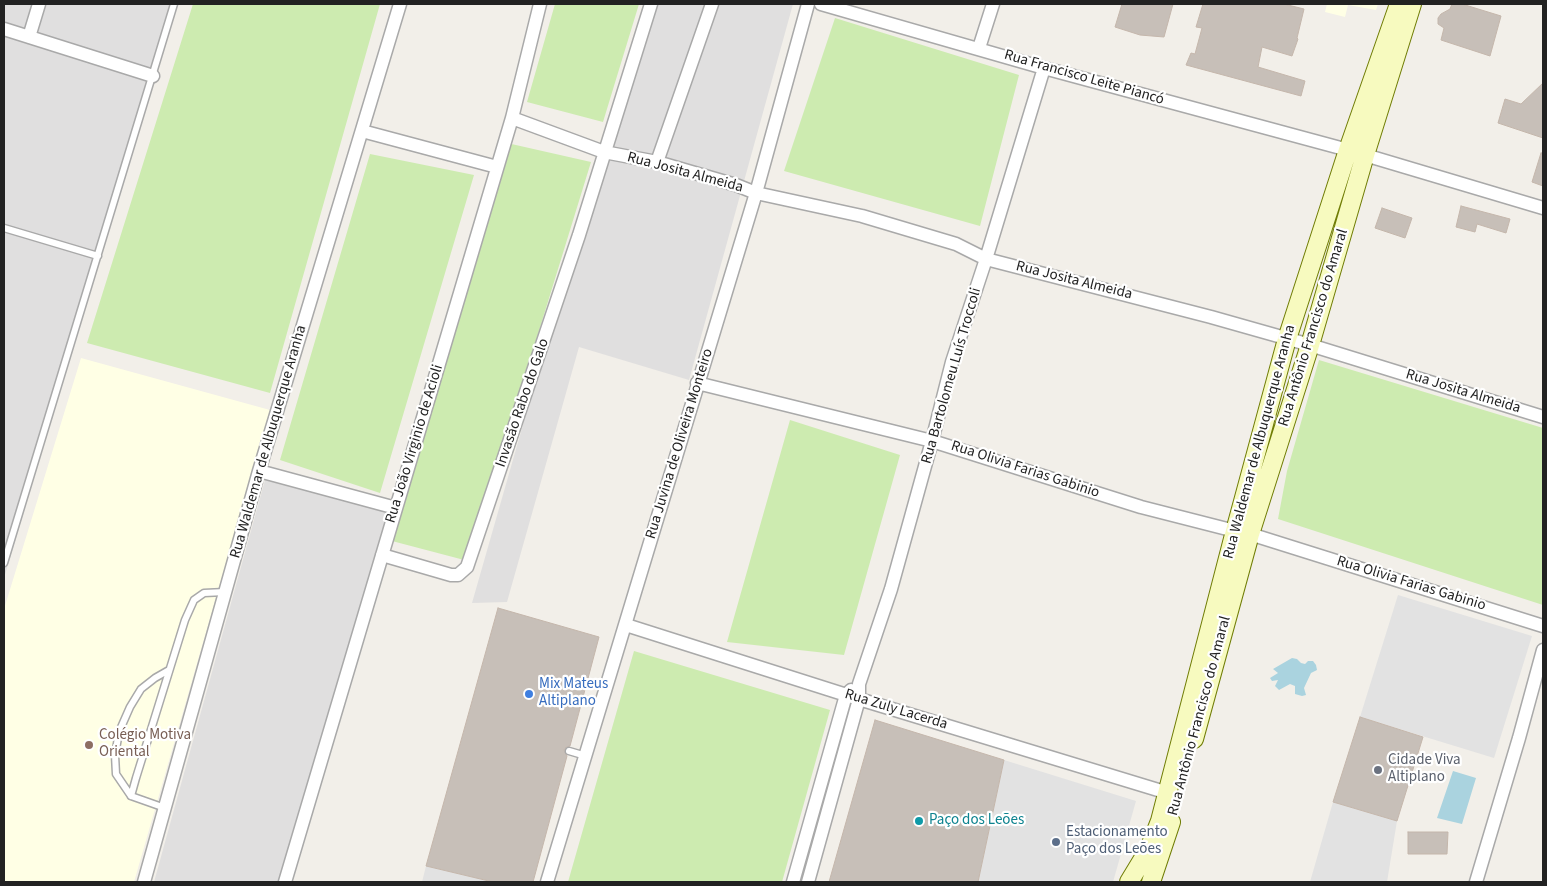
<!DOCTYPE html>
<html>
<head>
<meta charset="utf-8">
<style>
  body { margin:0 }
  #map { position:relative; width:1547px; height:886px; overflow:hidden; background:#f2efe9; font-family:"Source Sans 3",sans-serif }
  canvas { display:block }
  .frame { position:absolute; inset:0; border:5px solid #222; pointer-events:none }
</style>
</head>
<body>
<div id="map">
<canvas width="1547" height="886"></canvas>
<div class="frame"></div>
</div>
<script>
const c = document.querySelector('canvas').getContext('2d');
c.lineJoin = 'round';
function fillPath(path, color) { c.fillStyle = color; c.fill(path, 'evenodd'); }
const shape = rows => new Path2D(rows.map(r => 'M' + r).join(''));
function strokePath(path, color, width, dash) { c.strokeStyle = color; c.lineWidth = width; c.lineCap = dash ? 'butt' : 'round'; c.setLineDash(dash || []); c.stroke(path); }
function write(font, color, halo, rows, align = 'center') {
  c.font = font + ' "Source Sans 3",sans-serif'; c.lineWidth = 4.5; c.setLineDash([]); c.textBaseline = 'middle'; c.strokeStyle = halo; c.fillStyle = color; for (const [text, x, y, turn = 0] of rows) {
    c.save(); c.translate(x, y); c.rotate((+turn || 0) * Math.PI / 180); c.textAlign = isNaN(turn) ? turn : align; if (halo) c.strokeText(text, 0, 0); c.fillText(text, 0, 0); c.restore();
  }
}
fillPath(shape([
  [4,4,176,4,4,578],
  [646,4,793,4,689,380,579,347,507,602,472,603,625,68],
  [265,480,394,514,279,882,154,882]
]), '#e0dfdf');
fillPath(shape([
  [1327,4,1378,4,1376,10,1348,5,1345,17,1325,12],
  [81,358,270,410,134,882,4,882,4,609]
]), '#ffffe5');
fillPath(shape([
  [193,4,380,4,270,393,87,343],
  [555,4,639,4,603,122,527,102],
  [835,18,1019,75,980,226,784,171],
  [507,143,591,162,468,561,392,541],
  [370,154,474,175,380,493,280,460],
  [1319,360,1543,428,1543,605,1278,519,1287,471],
  [790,420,900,455,844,655,727,642],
  [634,651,830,710,782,882,568,882]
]), '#cdebb0');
fillPath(shape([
  [1398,595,1532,636,1494,758,1360,717],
  [1004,760,1136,801,1113,882,978,882],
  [1333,802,1397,821,1387,882,1310,882],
  [426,866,493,882,422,882]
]), '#e2e2e2');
fillPath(shape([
  [1292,658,1297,659,1301,663,1305,664,1308,661,1313,661,1316,665,1317,670,1311,673,1304,688,1306,695,1302,696,1295,694,1295,686,1290,684,1279,690,1275,686,1278,680,1272,681,1270,678,1278,673,1273,669],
  [1453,771,1476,778,1462,824,1437,818]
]), '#aad3df');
const building = shape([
  [1122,4,1173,4,1164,37,1140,35,1115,27,1122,4],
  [1203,4,1284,4,1304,9,1297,38,1298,39,1292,56,1262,47,1258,67,1305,81,1301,96,1186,65,1191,53,1195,54,1202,28,1196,27,1203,4],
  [1452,4,1462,4,1501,16,1490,56,1441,40,1444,28,1438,24,1438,18,1441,14,1450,9,1452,4],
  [1543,83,1543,138,1498,123,1505,99,1521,104,1543,83],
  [1541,153,1543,153,1543,186,1532,182,1541,153],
  [1461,206,1510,219,1506,233,1477,224,1475,232,1456,227,1461,206],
  [1382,208,1412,218,1405,238,1375,228,1382,208],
  [498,608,599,637,570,746,566,747,564,750,567,756,533,882,493,882,426,866,498,608],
  [1360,717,1423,737,1397,821,1333,802,1360,717],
  [875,720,1004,760,978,882,829,882,875,720],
  [1408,832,1448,832,1447,854,1408,854,1408,832]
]);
fillPath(building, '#c7bfb8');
strokePath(building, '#c4b6ab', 1);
const lane = shape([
  [4,228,98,256],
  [4,563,174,4],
  [569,751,586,756],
  [131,796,116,774,115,755,119,732,130,707,141,689,155,678,169,670],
  [165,808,131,796,136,778,185,620,194,600,204,593,225,592]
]);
const street = shape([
  [821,4,1044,68,1348,150],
  [4,29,153,76],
  [29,37,39,4],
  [979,48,993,4],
  [512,118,604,152,657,162,736,185,756,193,862,216,956,244,986,259,1211,317,1310,345,1543,417],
  [362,131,497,167],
  [1365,155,1543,208],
  [657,162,712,4],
  [697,383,932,441,1141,507,1235,531],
  [259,471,396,508],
  [1250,534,1543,626],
  [382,555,451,575,458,575,467,567,579,235,651,4],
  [626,625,859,699,1168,793],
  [144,882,259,471,400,4],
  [285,882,512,118,540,4],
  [547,882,756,193,808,4],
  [793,882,846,695,851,690],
  [808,882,859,699,859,684,891,589,932,441,952,362,986,259,1044,68],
  [1476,882,1519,738,1543,650]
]);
const secondary = shape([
  [1194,739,1250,534,1310,345,1365,155,1412,4],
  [1129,882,1149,849,1160,821,1235,531,1287,339,1348,150,1399,4],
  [1151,882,1171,822]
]);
strokePath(lane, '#a9a9a9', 9);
strokePath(street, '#a9a9a9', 15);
strokePath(secondary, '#707d05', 20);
strokePath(lane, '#fff', 6);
strokePath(street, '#fff', 12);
strokePath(secondary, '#f7fabf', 18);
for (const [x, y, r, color] of [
  [529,694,5,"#3f7fe0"],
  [89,745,5,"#8d6e63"],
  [1378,770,5,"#6b7280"],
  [919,821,5,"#0f9aa8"],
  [1056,842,5,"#5c6f8a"]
]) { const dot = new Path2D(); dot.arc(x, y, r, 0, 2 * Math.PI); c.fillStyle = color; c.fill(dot); strokePath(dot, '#fff', 2); }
write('15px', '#222', '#fff', [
  ["Rua Francisco Leite Piancó",1084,78,16],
  ["Rua Josita Almeida",685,173,15],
  ["Rua Josita Almeida",1074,281,14],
  ["Rua Antônio Francisco do Amaral",1314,328,-73],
  ["Rua Bartolomeu Luís Troccoli",952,376,-74],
  ["Rua Josita Almeida",1463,392,17],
  ["Invasão Rabo do Galo",523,403,-71],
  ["Rua Waldemar de Albuquerque Aranha",269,442,-74],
  ["Rua Waldemar de Albuquerque Aranha",1260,442,-75],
  ["Rua João Virginio de Acioli",415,444,-73],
  ["Rua Juvina de Oliveira Monteiro",680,444,-73],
  ["Rua Olivia Farias Gabinio",1025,470,18],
  ["Rua Olivia Farias Gabinio",1411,584,17],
  ["Rua Zuly Lacerda",896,710,17],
  ["Rua Antônio Francisco do Amaral",1200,716,-75]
]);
write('15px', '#366cbe', '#fff', [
  ["Mix Mateus",539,685],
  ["Altiplano",539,702]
], 'left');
write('15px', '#785e54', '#fff', [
  ["Colégio Motiva",99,736],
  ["Oriental",99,753]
], 'left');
write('15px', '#5b616d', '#fff', [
  ["Cidade Viva",1388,761],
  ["Altiplano",1388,778]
], 'left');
write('15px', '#0d838f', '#fff', [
  ["Paço dos Leões",929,821]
], 'left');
write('15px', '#4e5e75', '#fff', [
  ["Estacionamento",1066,833],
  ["Paço dos Leões",1066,850]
], 'left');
</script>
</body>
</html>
